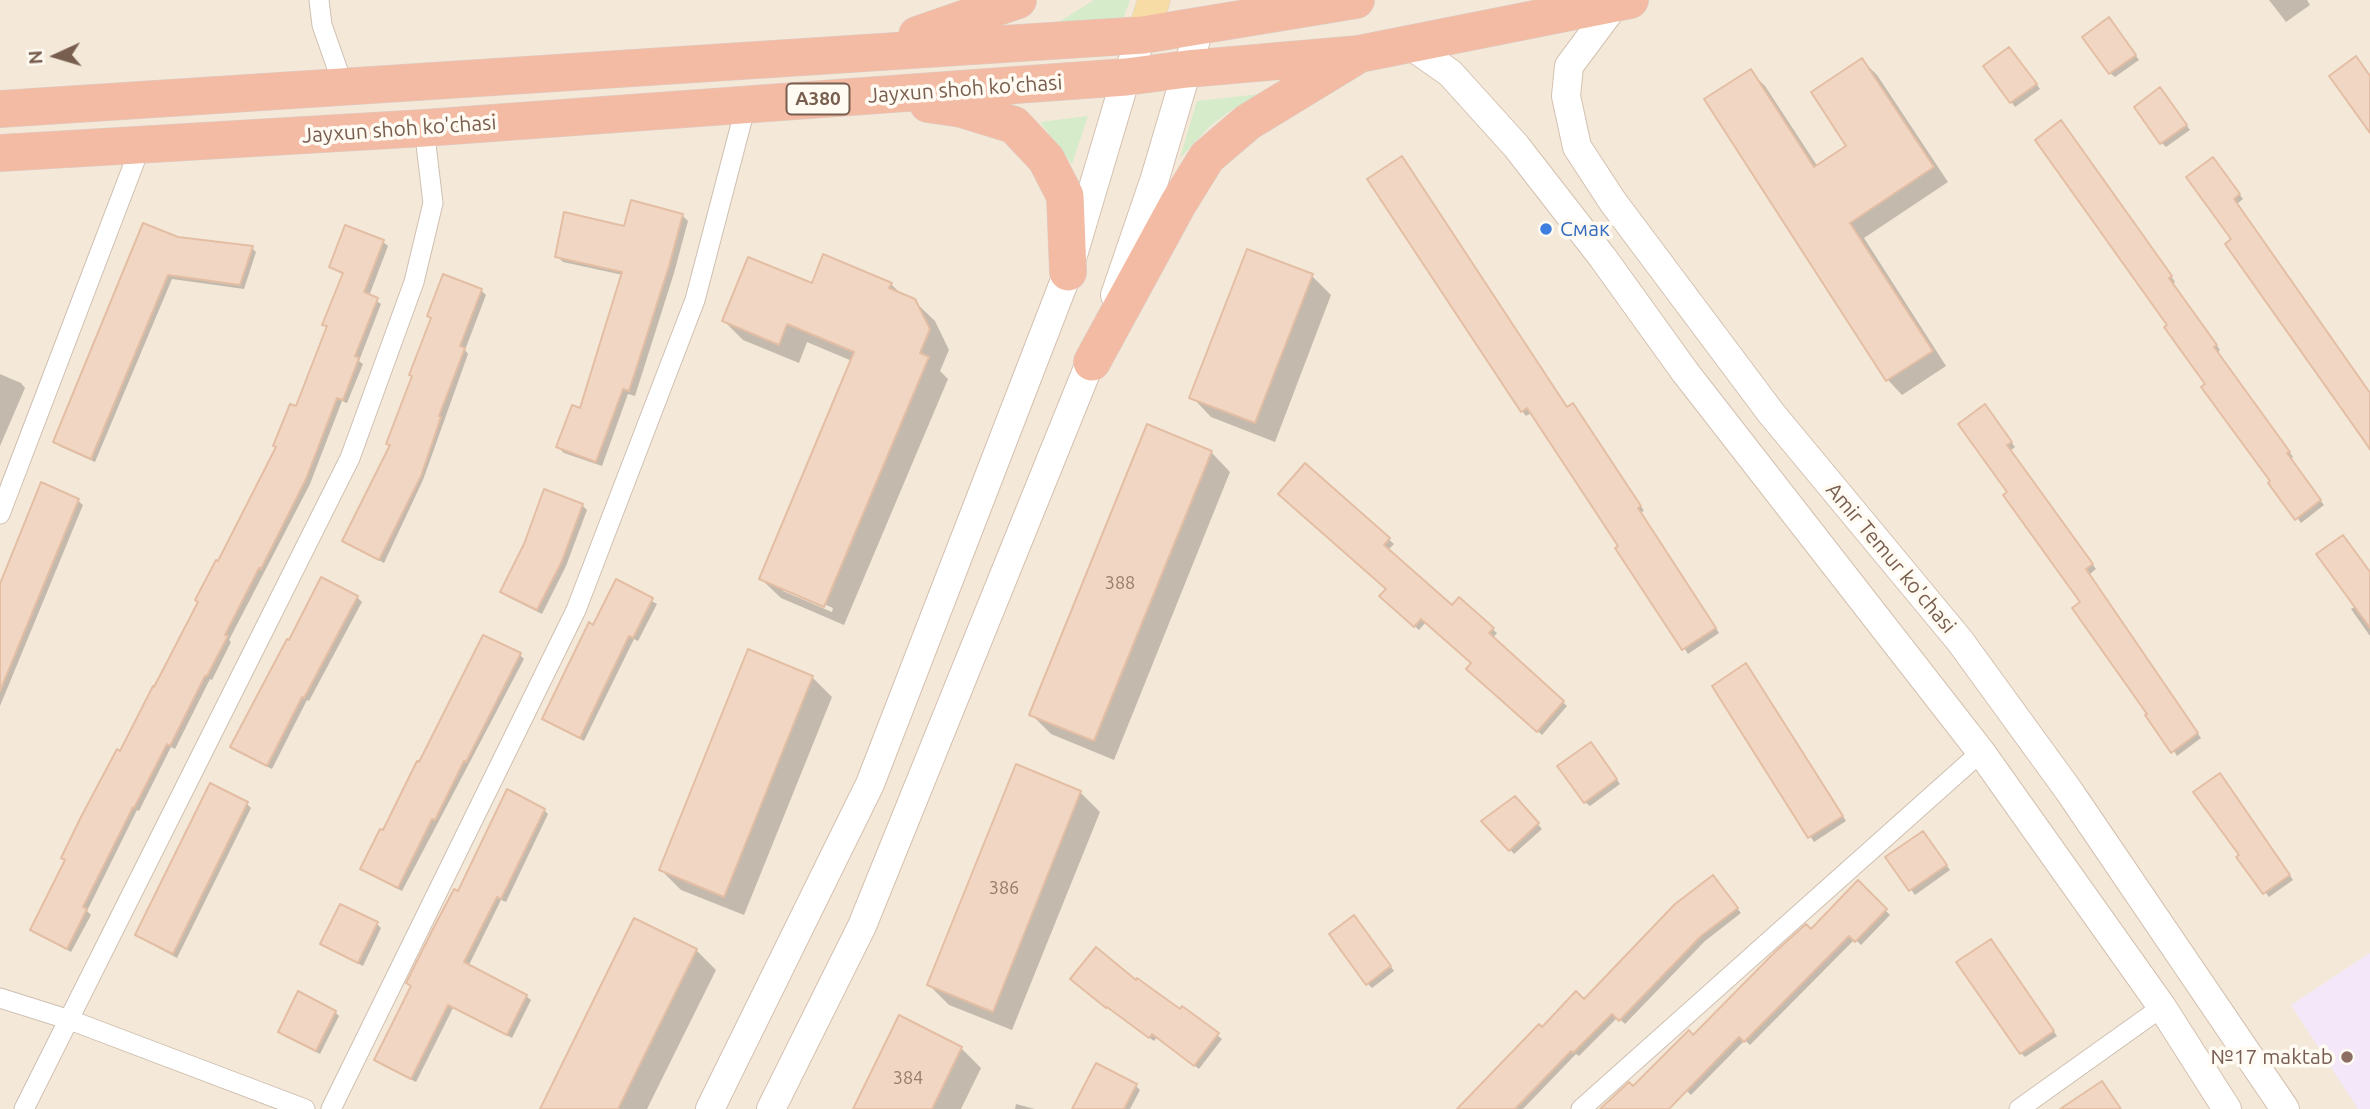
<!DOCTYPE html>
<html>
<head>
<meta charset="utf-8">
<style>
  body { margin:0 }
  #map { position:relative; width:2370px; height:1109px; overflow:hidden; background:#fcf6eb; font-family:Ubuntu,sans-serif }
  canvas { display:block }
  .north { position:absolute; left:21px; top:21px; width:70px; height:70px; -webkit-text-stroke:5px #fffaf2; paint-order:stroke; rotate:266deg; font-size:19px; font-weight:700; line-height:28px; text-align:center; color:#785e4e }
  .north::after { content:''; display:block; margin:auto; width:24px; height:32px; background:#785e4e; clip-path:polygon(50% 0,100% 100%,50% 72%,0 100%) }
</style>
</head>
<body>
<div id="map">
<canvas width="2370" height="1109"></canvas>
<div class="north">N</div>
</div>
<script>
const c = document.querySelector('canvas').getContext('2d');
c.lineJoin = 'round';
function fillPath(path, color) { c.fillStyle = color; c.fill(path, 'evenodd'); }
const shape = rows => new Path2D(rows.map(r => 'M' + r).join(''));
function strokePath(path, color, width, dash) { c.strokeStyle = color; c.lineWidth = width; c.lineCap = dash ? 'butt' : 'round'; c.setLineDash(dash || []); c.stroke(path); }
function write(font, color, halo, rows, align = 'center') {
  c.font = font + ' Ubuntu,sans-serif'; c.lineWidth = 7; c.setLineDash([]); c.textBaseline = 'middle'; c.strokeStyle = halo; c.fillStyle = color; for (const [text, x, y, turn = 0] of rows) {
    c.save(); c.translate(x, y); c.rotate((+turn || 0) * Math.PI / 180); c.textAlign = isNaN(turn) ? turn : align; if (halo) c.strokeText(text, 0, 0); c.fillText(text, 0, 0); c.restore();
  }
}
fillPath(shape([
  [0,0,2370,0,2370,1109,0,1109]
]), '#f4e9d9');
fillPath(shape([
  [2370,953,2370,1109,2358,1109,2291,1005]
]), '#f3e7f9');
fillPath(shape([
  [1094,0,1130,0,1123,19,1059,22],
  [1260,94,1231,110,1211,125,1180,158,1197,101],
  [1088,116,1072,164,1040,122]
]), '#d5ebc9');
fillPath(shape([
  [2269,0,2307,0,2310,5,2286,22],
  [2113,24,2139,60,2115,77,2110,73],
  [2014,53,2040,89,2015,107,1985,66],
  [1862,60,1877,75,1948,182,1864,238,1946,366,1902,395,1888,380,1706,100,1750,71,1765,86,1818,167,1849,147],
  [2164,94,2190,130,2166,147,2162,143],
  [2066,127,2175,282,2173,284,2220,350,2217,353,2293,457,2290,459,2324,505,2301,523,2204,387,2207,384,2169,326],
  [1402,159,1567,409,1577,410,1644,511,1641,512,1719,633,1688,654,1621,547,1531,413,1526,416,1522,411],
  [2217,164,2243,199,2237,204,2370,399,2370,451,2234,240],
  [682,215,688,221,674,273,635,396,628,394,602,466,564,453,558,447,581,410,623,275,563,262,557,256,625,228],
  [346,227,383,242,388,246,369,296,381,304,359,361,363,364,347,403,342,401,310,484,229,640,231,642,212,680,210,679,175,749,171,747,139,811,137,810,87,911,91,915,71,952,32,930,297,408,328,328,325,324,344,275,331,267],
  [177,239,252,248,256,252,244,289,172,279,95,462,59,446,55,442],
  [1312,276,1331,295,1275,442,1211,417,1192,397],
  [891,284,903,296,914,301,935,321,949,350,940,371,948,379,844,625,781,598,761,579,852,361,807,342,799,363,743,340,724,321,813,285],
  [783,587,833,608,832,612,783,591],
  [481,290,486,295,465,350,468,354,423,480,384,563,344,540,391,446,388,444],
  [0,374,21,383,25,388,0,446],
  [1989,411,2015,447,2011,450,2096,569,2089,575,2201,738,2177,756,2083,602,2010,492],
  [1211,452,1230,472,1114,760,1051,734,1031,714],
  [1305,465,1394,544,1388,550,1452,608,1492,629,1497,633,1492,639,1567,706,1542,735,1473,673,1473,663,1426,622,1419,630,1386,600,1388,589],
  [42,484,78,501,83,505,0,706,0,586],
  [582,505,587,510,566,566,542,614,506,596,502,591],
  [2370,573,2370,636,2351,609,2356,606],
  [322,579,357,597,362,602,309,701,307,700,272,769,236,751,232,746,290,642],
  [617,581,657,604,638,641,634,639,584,741,549,723,544,718],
  [520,655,524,659,402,891,367,873,362,869,420,764],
  [1746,665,1846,821,1814,842,1715,686],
  [812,677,832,697,744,915,681,890,661,870],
  [1595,748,1620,784,1590,806,1585,802],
  [2224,779,2293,880,2269,897,2239,857,2241,855],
  [1080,792,1100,812,1012,1030,949,1005,929,985],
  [1515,799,1542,829,1514,854,1484,821],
  [247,804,251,808,177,958,142,939,137,935],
  [544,810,548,814,506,902,501,900,468,967,526,996,531,1000,512,1038,453,1008,416,1082,380,1064,376,1060,458,893],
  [1927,838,1950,870,1915,895,1888,858],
  [1717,882,1741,913,1705,941,1625,1024,1618,1017,1579,1056,1576,1054,1523,1109,1459,1109,1542,1029,1584,1001],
  [1858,883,1890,915,1861,945,1855,939,1750,1045,1745,1040,1691,1095,1686,1090,1667,1109,1603,1109,1633,1089,1693,1037,1811,931],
  [1358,922,1394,971,1372,988,1367,983],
  [377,924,381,928,363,966,327,948,322,944],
  [1995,946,2057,1036,2025,1057,2021,1053],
  [696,950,716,970,647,1109,542,1109],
  [1136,982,1180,1012,1183,1008,1222,1039,1199,1069,1157,1037,1154,1041,1112,1010,1111,1011,1077,983],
  [335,1012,339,1016,320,1054,284,1036,280,1031],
  [961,1048,981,1068,961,1109,855,1109],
  [1136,1086,1140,1090,1130,1109,1093,1109],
  [1016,1104,1035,1109,1015,1109]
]), '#0003');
const building = shape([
  [2109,17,2136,55,2109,74,2082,37,2109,17],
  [2009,47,2037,84,2010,103,1983,66,2009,47],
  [2356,56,2370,76,2370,133,2329,76,2356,56],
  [1862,58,1934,167,1850,223,1933,351,1886,381,1704,99,1751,69,1814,167,1846,146,1811,92,1862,58],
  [2160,87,2187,125,2160,144,2134,107,2160,87],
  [2061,120,2172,276,2169,278,2217,345,2214,347,2290,452,2287,453,2321,500,2295,520,2268,483,2270,481,2201,387,2205,384,2164,327,2167,325,2035,140,2061,120],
  [1402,156,1567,407,1573,403,1641,506,1638,508,1716,628,1682,650,1615,548,1618,546,1564,464,1527,408,1521,412,1367,179,1402,156],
  [2213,157,2240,194,2234,199,2370,393,2370,449,2225,244,2231,239,2186,177,2213,157],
  [631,200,683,214,669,266,629,391,623,389,596,462,556,447,572,405,580,408,622,272,555,257,564,212,624,226,631,200],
  [143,223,178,237,253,246,240,285,168,275,91,459,53,442,143,223],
  [345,225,384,240,364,292,378,298,355,356,359,358,343,400,337,398,306,479,261,569,259,568,225,635,228,636,207,676,205,676,170,746,167,744,134,808,133,807,83,907,87,909,67,949,30,930,65,860,61,858,81,817,117,749,120,751,153,686,154,687,198,602,195,600,216,560,218,561,276,447,273,446,290,404,296,406,327,326,322,325,343,273,329,267,345,225],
  [1247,249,1313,274,1255,423,1189,398,1247,249],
  [823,254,892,283,889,288,915,299,930,329,920,353,929,357,824,607,759,579,854,352,787,324,779,345,722,321,748,257,812,283,823,254],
  [443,274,482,289,460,346,465,348,439,416,441,417,421,476,379,560,342,541,390,445,386,444,412,376,409,375,431,318,427,316,443,274],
  [1985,404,2012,442,2007,445,2093,564,2086,569,2198,733,2171,753,2145,715,2147,714,2072,608,2080,602,2003,495,2007,492,1958,424,1985,404],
  [1147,424,1212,451,1094,741,1029,715,1147,424],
  [1305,463,1390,538,1384,545,1452,605,1459,597,1494,628,1489,633,1564,701,1537,732,1466,669,1471,663,1421,619,1414,627,1379,596,1386,589,1278,494,1305,463],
  [41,482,79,499,0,691,0,584,41,482],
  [544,489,583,504,562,561,537,610,500,592,524,544,544,489],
  [2343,535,2370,572,2370,628,2316,554,2343,535],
  [321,577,358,596,304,698,302,697,267,766,230,747,287,639,289,640,321,577],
  [616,579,653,598,633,638,629,636,580,738,542,719,589,622,593,625,616,579],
  [483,635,521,653,466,762,464,761,435,820,432,819,398,888,360,869,380,829,383,830,417,761,419,762,483,635],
  [748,649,813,676,724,897,659,870,748,649],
  [1746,663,1843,816,1808,838,1712,686,1746,663],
  [1591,742,1617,779,1584,803,1557,766,1591,742],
  [1016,764,1081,791,993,1012,927,985,1016,764],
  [2220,773,2290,875,2263,894,2236,857,2239,855,2193,792,2220,773],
  [210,783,248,802,173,954,135,935,210,783],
  [507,789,545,809,501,899,497,897,464,962,527,995,507,1035,448,1005,411,1079,374,1060,411,986,406,983,433,929,454,889,458,891,507,789],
  [1515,796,1539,823,1509,851,1481,821,1515,796],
  [1923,831,1947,865,1909,891,1885,857,1923,831],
  [1713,875,1738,908,1701,936,1619,1021,1612,1014,1573,1053,1571,1051,1515,1109,1457,1109,1539,1024,1542,1027,1576,991,1584,999,1675,904,1713,875],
  [1858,880,1887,909,1855,942,1849,936,1744,1042,1739,1037,1669,1109,1600,1109,1629,1082,1633,1086,1689,1030,1693,1035,1776,951,1806,924,1811,929,1858,880],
  [340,904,378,922,358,963,320,944,340,904],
  [1354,915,1391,966,1366,985,1329,934,1354,915],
  [634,918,697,949,618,1109,540,1109,634,918],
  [1991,939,2054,1031,2020,1054,1956,962,1991,939],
  [1096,947,1136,980,1137,978,1180,1009,1182,1006,1219,1033,1194,1066,1152,1034,1149,1038,1107,1007,1106,1008,1070,979,1096,947],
  [298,991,336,1011,316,1051,278,1032,298,991],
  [899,1015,962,1047,932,1109,853,1109,899,1015],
  [1096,1063,1137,1084,1124,1109,1072,1109,1096,1063],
  [2102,1081,2121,1109,2060,1109,2102,1081]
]);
fillPath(building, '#f1d7c3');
strokePath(building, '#e4bea4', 2);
const street = shape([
  [319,0,322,25,343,85],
  [0,514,141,145],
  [0,998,70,1020,305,1109],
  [24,1109,350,458,414,282,433,203,424,128],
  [331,1109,576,610,695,300,746,105],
  [1581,1109,1981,752],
  [2019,1109,2162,1007]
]);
const secondary = shape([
  [1616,3,1569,66,1566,96,1577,147,1613,202,1771,413,1960,641,2069,791,2285,1109],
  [1410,45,1450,73,1516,146,1603,258,1685,372,1981,752,2162,1007,2227,1109],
  [1115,295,1155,178,1200,26],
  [710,1109,870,784,1068,272,1126,77,1143,35],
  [771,1109,862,926,1098,343]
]);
const primary = shape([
  [1143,35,1154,0]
]);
const highway = shape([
  [917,35,1018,0],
  [928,104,962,109,1014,125,1046,159,1065,196,1068,272],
  [0,109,1143,35,1356,0],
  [0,153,424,128,1126,77,1187,69,1359,54,1630,0],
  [1092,362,1178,204,1207,157,1248,122,1353,58]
]);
strokePath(street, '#cfbfb0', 21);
strokePath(secondary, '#d5c1b0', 30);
strokePath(primary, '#d9d2cd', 33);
strokePath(highway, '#d9d2cd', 38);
strokePath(street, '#fff', 19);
strokePath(secondary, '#fff', 28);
strokePath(primary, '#f8dca6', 32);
strokePath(highway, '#f4bba4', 37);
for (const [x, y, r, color] of [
  [1546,229,7,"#3f7fe0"],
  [2347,1057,7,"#8d6e63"]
]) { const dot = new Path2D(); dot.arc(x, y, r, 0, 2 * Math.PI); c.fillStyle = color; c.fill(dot); strokePath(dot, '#fffaf2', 2.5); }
write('18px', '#967c6b', null, [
  ["388",1120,583],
  ["386",1004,888],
  ["384",908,1078]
]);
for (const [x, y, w] of [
  [818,99,63]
]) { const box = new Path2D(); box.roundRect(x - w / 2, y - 15.5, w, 31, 5); c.fillStyle = '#fffaf2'; c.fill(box); strokePath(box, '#785e4e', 2); }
write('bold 19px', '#785e4e', null, [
  ["A380",818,99]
]);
write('21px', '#785e4e', '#fffaf2', [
  ["Jayxun shoh ko'chasi",965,89,-4],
  ["Jayxun shoh ko'chasi",399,129,-4],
  ["Amir Temur ko'chasi",1891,558,50]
]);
write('21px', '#366cbe', '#fffaf2', [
  ["Смак",1560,229]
], 'left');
write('21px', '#785e54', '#fffaf2', [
  ["№17 maktab",2333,1057]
], 'right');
</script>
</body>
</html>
